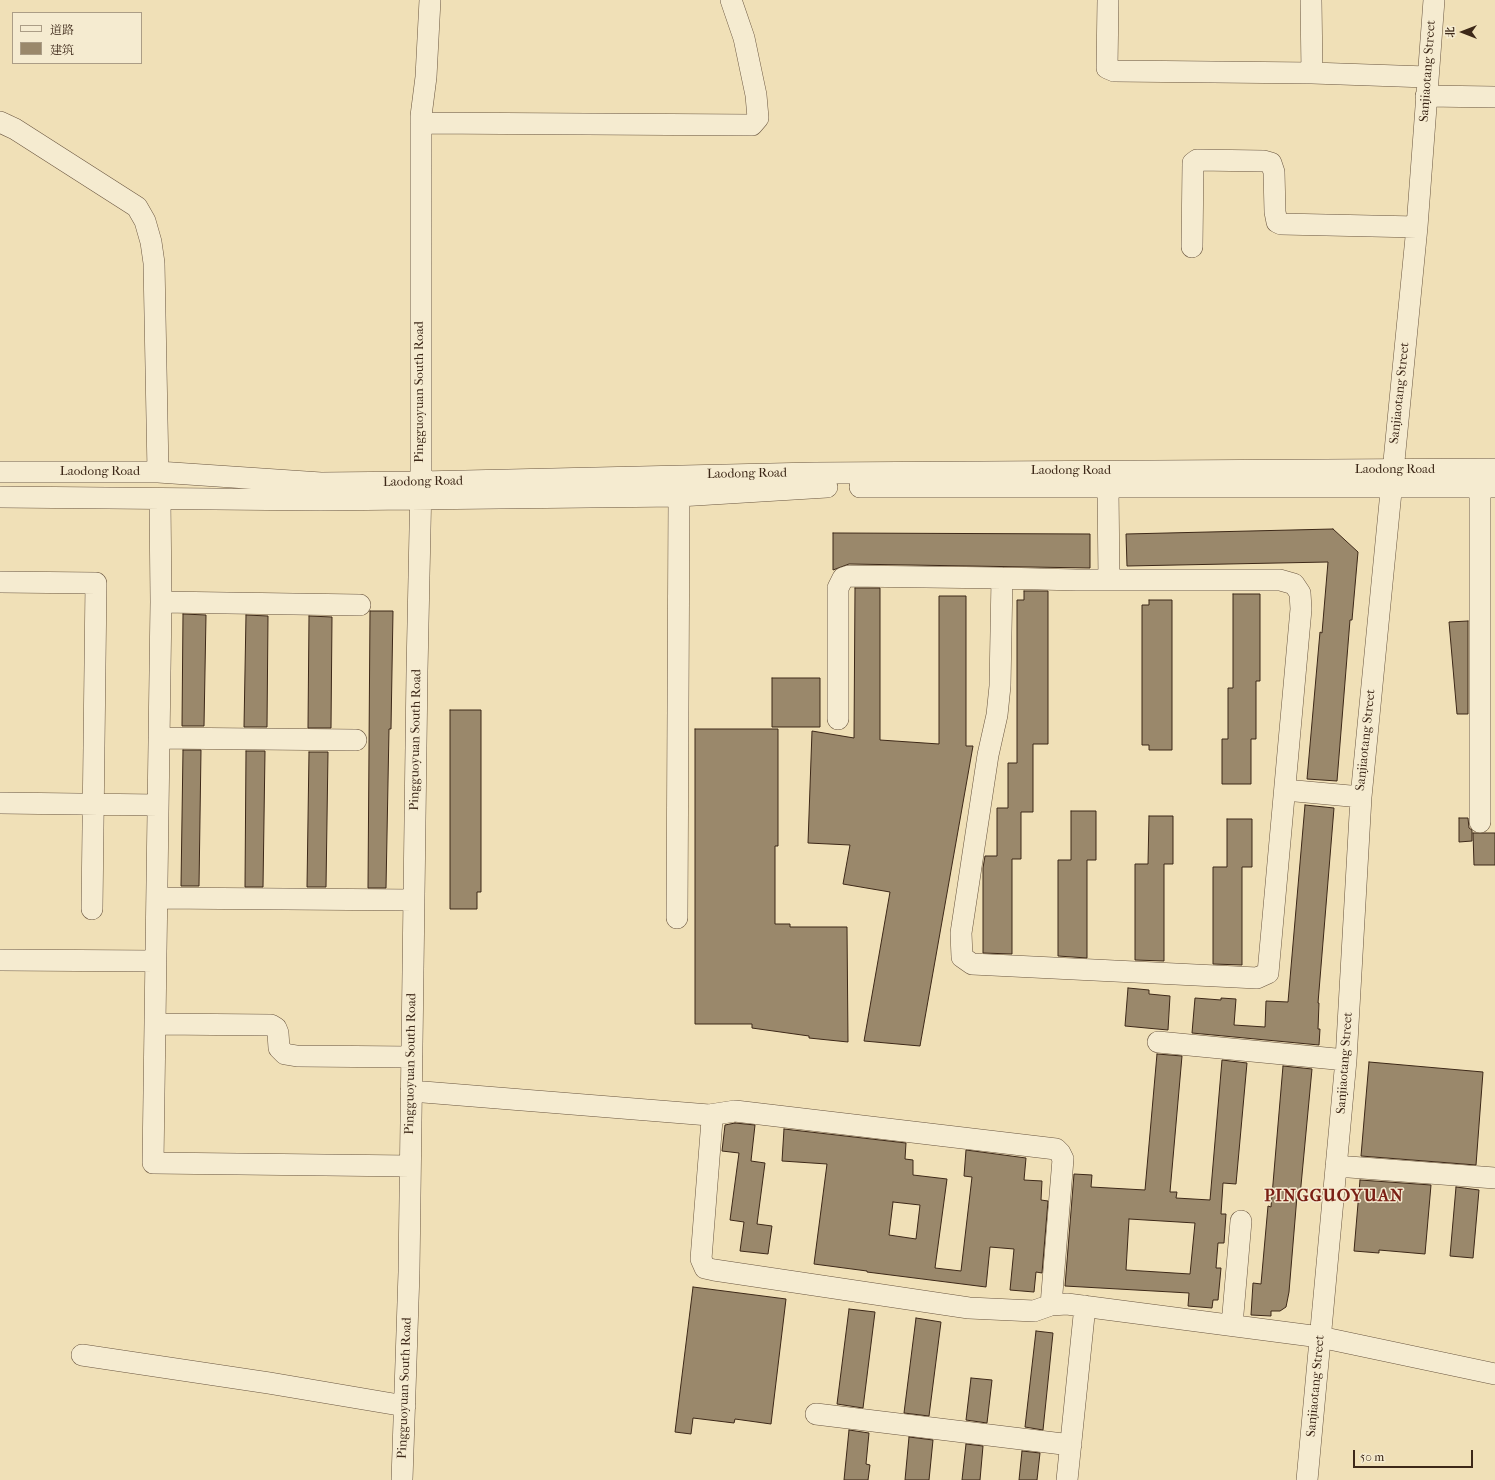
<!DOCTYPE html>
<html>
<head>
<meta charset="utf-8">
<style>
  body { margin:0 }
  #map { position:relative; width:1495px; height:1480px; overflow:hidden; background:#f0e0b7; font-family:"IM FELL French Canon","Noto Serif SC",serif }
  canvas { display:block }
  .legend { position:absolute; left:12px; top:12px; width:130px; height:52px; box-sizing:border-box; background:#f5ebd0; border:1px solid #ab9d86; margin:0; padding:5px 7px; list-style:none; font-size:12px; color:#3d2818 }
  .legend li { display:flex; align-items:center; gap:8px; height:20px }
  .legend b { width:20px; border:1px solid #ab9d86 }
  .north { position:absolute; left:1443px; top:12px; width:40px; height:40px; -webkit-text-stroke:3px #f5ebd0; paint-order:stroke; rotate:270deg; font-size:11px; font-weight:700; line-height:16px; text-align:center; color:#3d2818 }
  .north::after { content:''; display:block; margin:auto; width:14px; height:18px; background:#3d2818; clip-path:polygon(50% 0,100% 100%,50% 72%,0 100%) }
  .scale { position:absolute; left:1353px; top:1450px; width:120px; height:18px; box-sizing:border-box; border:2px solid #3d2818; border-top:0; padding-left:5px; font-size:12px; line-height:14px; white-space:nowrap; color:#3d2818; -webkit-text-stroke:3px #f5ebd0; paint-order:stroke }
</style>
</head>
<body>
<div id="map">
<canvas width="1495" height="1480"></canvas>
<ul class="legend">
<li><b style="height:5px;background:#f5ebd0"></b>道路</li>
<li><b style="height:11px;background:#9a886b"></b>建筑</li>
</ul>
<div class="north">北</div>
<div class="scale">50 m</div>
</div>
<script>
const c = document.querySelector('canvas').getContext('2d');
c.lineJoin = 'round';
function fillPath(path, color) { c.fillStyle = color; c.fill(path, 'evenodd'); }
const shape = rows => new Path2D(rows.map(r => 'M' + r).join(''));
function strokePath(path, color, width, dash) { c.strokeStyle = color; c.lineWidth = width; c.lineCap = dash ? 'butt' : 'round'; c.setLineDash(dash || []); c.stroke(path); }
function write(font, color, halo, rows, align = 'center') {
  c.font = font + ' "IM FELL French Canon",serif'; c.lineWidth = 3; c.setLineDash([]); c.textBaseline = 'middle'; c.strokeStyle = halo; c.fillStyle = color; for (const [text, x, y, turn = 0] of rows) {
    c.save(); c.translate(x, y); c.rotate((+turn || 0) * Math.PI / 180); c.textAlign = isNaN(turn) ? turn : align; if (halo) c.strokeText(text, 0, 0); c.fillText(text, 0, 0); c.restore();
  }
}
const building = shape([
  [1333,529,1358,552,1352,620,1350,620,1337,781,1307,779,1320,632,1322,633,1328,562,1127,566,1126,534,1333,529],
  [833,533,1090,534,1090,568,849,564,833,570,833,533],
  [855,588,880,588,880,740,939,744,939,596,966,596,966,746,973,746,920,1046,864,1041,890,892,843,884,850,845,808,843,812,731,854,738,855,588],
  [1024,591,1048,591,1048,744,1033,744,1033,812,1021,812,1021,859,1012,859,1012,954,983,953,983,868,985,856,997,856,997,808,1008,808,1008,763,1017,763,1017,600,1024,600,1024,591],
  [1233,594,1260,594,1260,681,1256,681,1256,739,1251,739,1251,784,1222,784,1222,739,1228,739,1228,688,1233,688,1233,594],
  [1149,600,1172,600,1172,750,1149,750,1149,745,1142,745,1142,605,1149,605,1149,600],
  [370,611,393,611,391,729,389,729,386,888,368,888,370,611],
  [183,614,206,615,204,726,182,726,183,614],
  [246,615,268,616,267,727,244,727,246,615],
  [309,616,332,617,331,728,308,728,309,616],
  [1468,621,1468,714,1457,714,1449,622,1468,621],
  [772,678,820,678,820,727,772,727,772,678],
  [450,710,481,710,481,892,477,892,477,909,450,909,450,710],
  [695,729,778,729,778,846,775,846,775,924,790,924,790,927,847,927,848,1042,809,1038,809,1036,752,1028,752,1024,695,1024,695,729],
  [183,750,201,750,199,886,181,886,183,750],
  [246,751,265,751,263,887,245,887,246,751],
  [309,752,328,752,326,887,307,887,309,752],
  [1305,805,1334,808,1318,1003,1319,1003,1318,1029,1320,1029,1319,1045,1192,1033,1195,998,1221,1000,1221,998,1236,999,1234,1025,1265,1027,1266,1001,1288,1002,1305,805],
  [1071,811,1096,811,1096,860,1087,860,1087,958,1058,956,1058,860,1071,860,1071,811],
  [1149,816,1173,816,1173,864,1164,864,1164,961,1135,960,1135,864,1148,864,1149,816],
  [1459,818,1468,818,1469,828,1472,830,1472,841,1459,842,1459,818],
  [1227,819,1252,819,1252,867,1242,867,1242,965,1213,964,1213,867,1227,867,1227,819],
  [1473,833,1495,833,1495,865,1474,865,1473,833],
  [1128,988,1149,990,1149,994,1170,996,1168,1030,1125,1026,1128,988],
  [1157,1054,1182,1056,1170,1192,1177,1192,1176,1198,1210,1200,1222,1060,1247,1063,1236,1184,1223,1183,1221,1214,1226,1214,1224,1243,1218,1243,1216,1268,1221,1268,1218,1300,1213,1300,1212,1308,1188,1306,1189,1293,1065,1286,1074,1174,1092,1175,1091,1187,1145,1190,1157,1054],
  [1129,1219,1195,1223,1190,1274,1126,1270,1129,1219],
  [1369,1062,1483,1072,1476,1165,1361,1156,1369,1062],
  [1283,1066,1312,1069,1300,1196,1297,1196,1289,1292,1286,1307,1280,1311,1271,1311,1271,1316,1251,1315,1253,1283,1261,1284,1268,1206,1271,1207,1283,1066],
  [735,1123,755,1125,751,1161,765,1163,757,1224,772,1226,768,1254,740,1251,744,1222,730,1220,739,1153,722,1151,725,1125,735,1123],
  [784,1129,906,1143,905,1159,913,1160,913,1175,947,1179,935,1268,961,1271,972,1177,964,1176,966,1150,1026,1158,1024,1180,1042,1181,1041,1200,1048,1201,1042,1273,1036,1272,1034,1292,1010,1290,1014,1249,990,1247,986,1287,867,1272,867,1271,814,1264,827,1164,782,1161,784,1129],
  [893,1202,920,1205,916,1239,889,1235,893,1202],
  [1360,1180,1431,1185,1425,1254,1379,1250,1379,1253,1354,1251,1360,1180],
  [1456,1187,1479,1190,1473,1258,1450,1256,1456,1187],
  [693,1287,786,1299,771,1424,735,1419,734,1423,693,1418,691,1434,675,1432,693,1287],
  [849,1309,875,1312,863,1408,837,1404,849,1309],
  [916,1318,941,1322,929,1416,904,1413,916,1318],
  [1036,1331,1053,1333,1043,1430,1025,1427,1036,1331],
  [971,1378,992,1380,987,1423,966,1420,971,1378],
  [849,1430,869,1433,866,1464,870,1465,868,1480,844,1480,849,1430],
  [909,1437,933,1440,929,1480,905,1480,909,1437],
  [966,1444,983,1446,980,1480,962,1480,966,1444],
  [1022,1451,1040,1453,1037,1480,1019,1480,1022,1451]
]);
fillPath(building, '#9a886b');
strokePath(building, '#3d2818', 1);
const minor = shape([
  [1108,0,1107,68,1114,71,1312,73,1427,77],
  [1311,0,1312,73],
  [1426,96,1495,97],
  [0,122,15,129,137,207,145,221,151,242,154,263,158,472],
  [421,123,752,125,758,118,756,95,744,38,731,0],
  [1192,247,1193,163,1197,160,1264,161,1271,163,1274,172,1275,212,1277,222,1281,224,1417,227],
  [0,472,158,472,321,483,421,482,814,473,1495,469],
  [860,487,1495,487],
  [1480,487,1480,822],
  [1108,488,1109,580],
  [0,497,321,500,679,496,827,487],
  [160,499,161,602,153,1163,410,1166],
  [0,582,96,583,92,909],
  [161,602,360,605],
  [838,719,838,588,843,578,849,576,1002,578,1076,580,1280,580,1294,584,1300,593,1301,609,1268,973,1257,978,972,964,962,957,961,933,988,755,997,715,1000,686,1002,578],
  [159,738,356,740],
  [1285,790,1361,797],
  [0,803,158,805],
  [157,898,414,900],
  [677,918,679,496],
  [0,960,156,961],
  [156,1024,271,1025,276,1028,278,1033,279,1048,285,1054,297,1056,412,1057],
  [1158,1042,1346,1060],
  [411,1091,709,1115,712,1120,701,1259,705,1268,714,1270,969,1308,1034,1311,1051,1305,1067,1304,1320,1337,1495,1374],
  [709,1115,735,1111,1056,1149,1060,1153,1063,1159,1051,1305],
  [1336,1166,1495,1178],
  [1232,1325,1241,1221],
  [82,1355,269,1383,405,1406],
  [816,1414,1071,1445],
  [402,1480,409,1272,417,671,421,482,421,116,426,77,430,0],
  [1067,1480,1085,1306],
  [1307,1480,1346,1060,1361,797,1417,227,1434,0]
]);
strokePath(minor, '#6a5640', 22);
strokePath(minor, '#f5ebd0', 21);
write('13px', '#3d2818', '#f5ebd0', [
  ["Sanjiaotang Street",1428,71,-86],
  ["Pingguoyuan South Road",420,392,-90],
  ["Sanjiaotang Street",1400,393,-84],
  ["Laodong Road",1395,470],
  ["Laodong Road",1071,471],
  ["Laodong Road",100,472],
  ["Laodong Road",747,474,-1],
  ["Laodong Road",423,482,-1],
  ["Pingguoyuan South Road",416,740,-89],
  ["Sanjiaotang Street",1366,740,-84],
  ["Sanjiaotang Street",1345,1063,-86],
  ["Pingguoyuan South Road",411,1064,-89],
  ["Sanjiaotang Street",1316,1386,-85],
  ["Pingguoyuan South Road",405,1388,-88]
]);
c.letterSpacing = '1px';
write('bold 17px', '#7a1f14', '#f5ebd0', [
  ["PINGGUOYUAN",1334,1197]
]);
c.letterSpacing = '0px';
</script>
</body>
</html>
